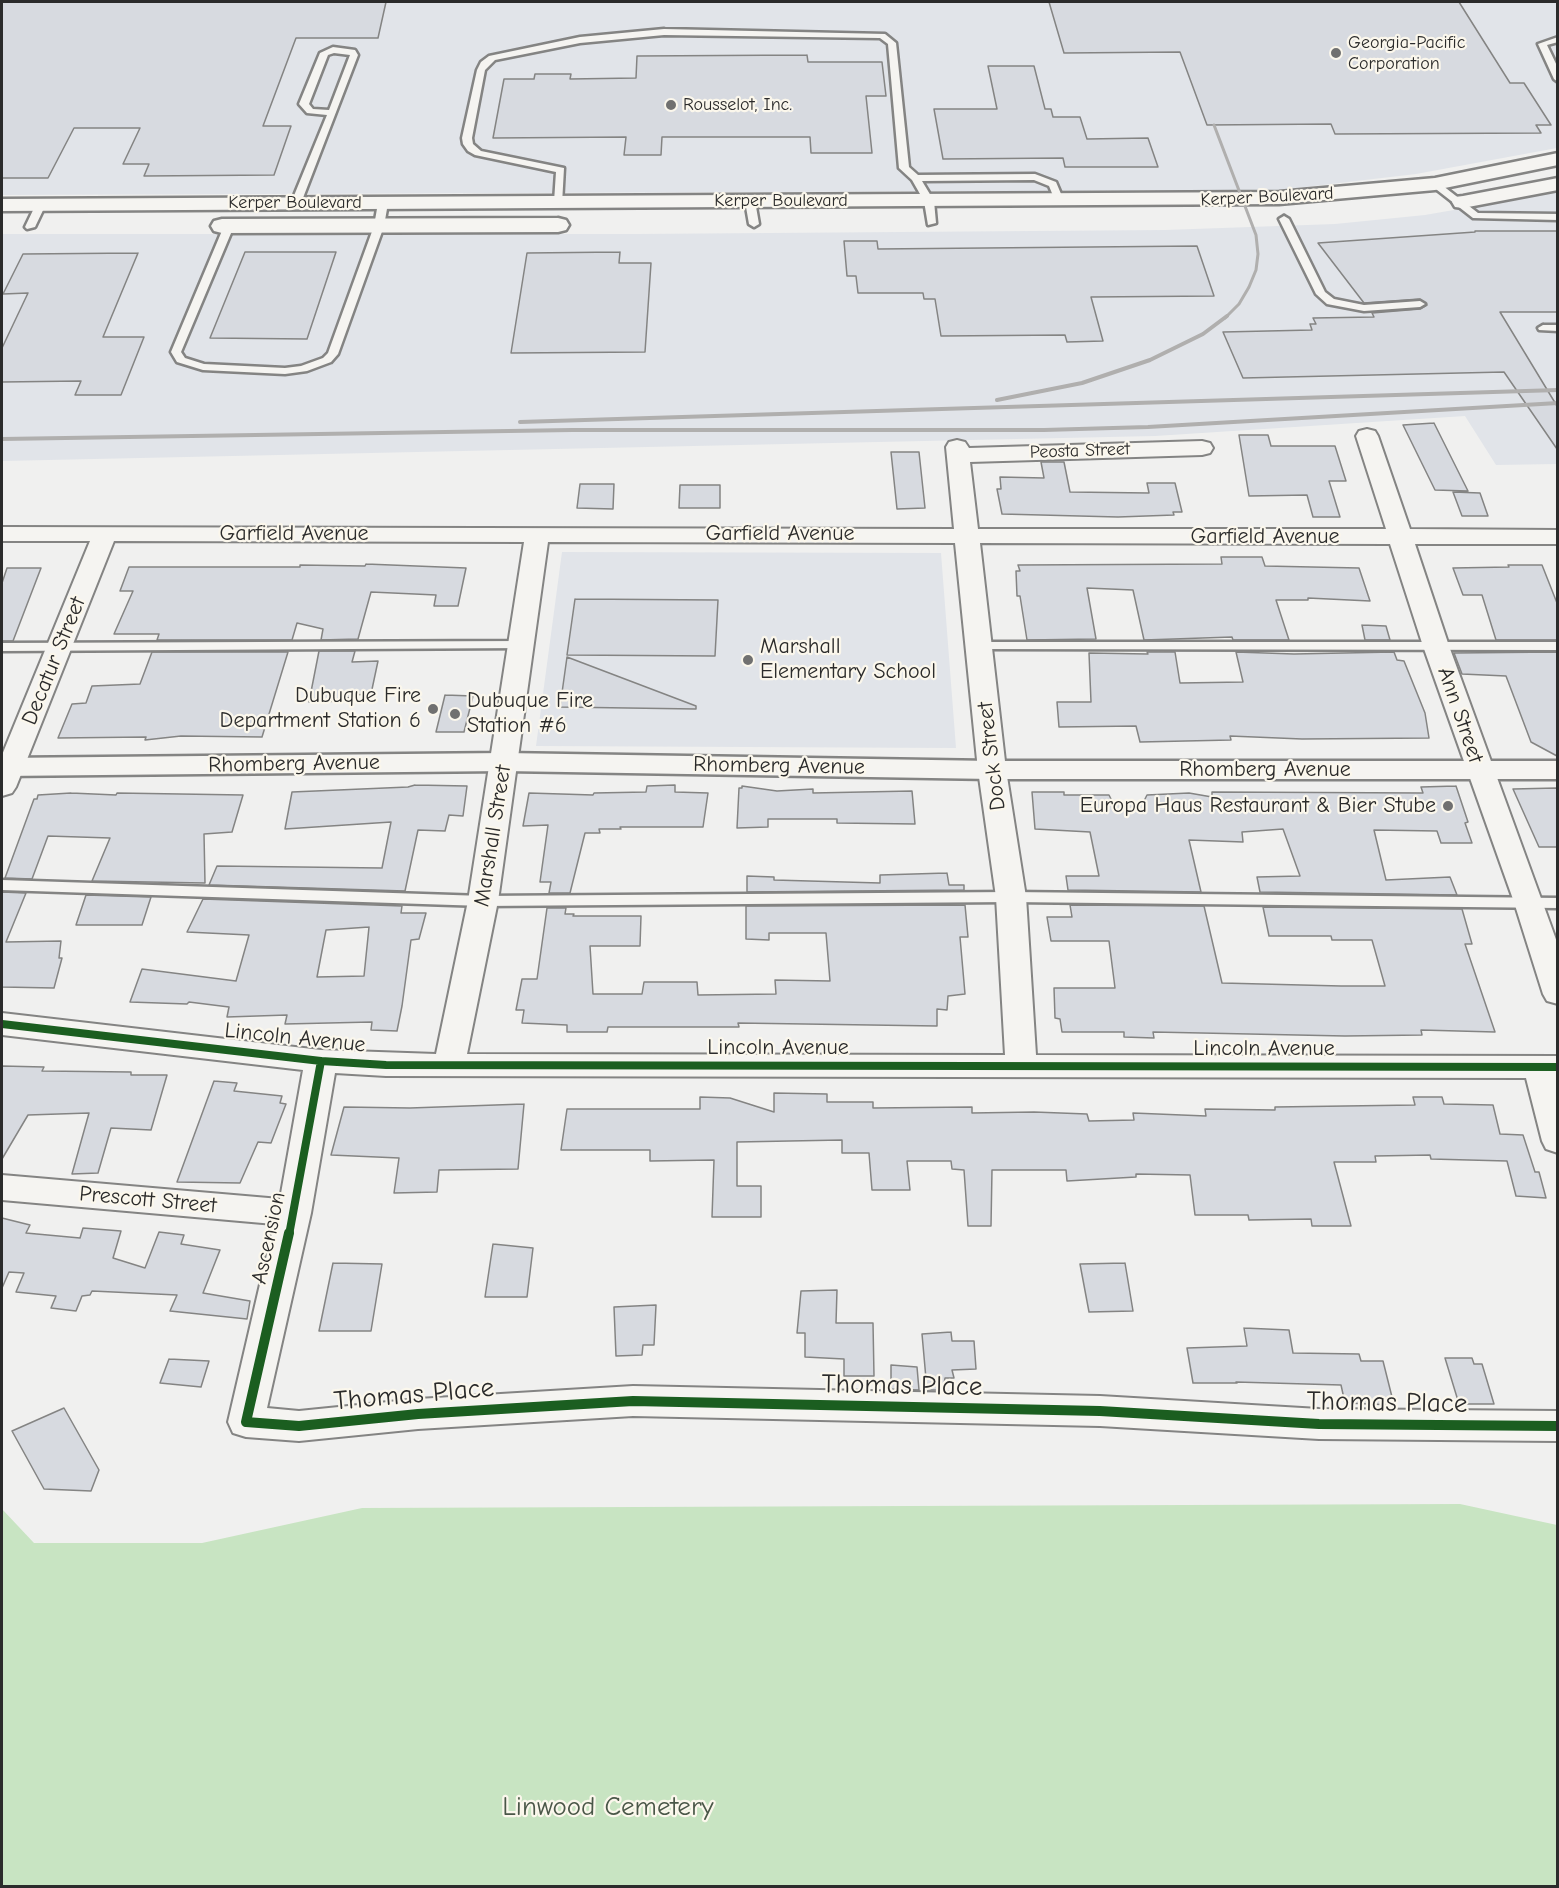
<!DOCTYPE html>
<html>
<head>
<meta charset="utf-8">
<style>
  body { margin:0 }
  #map { position:relative; width:1559px; height:1888px; overflow:hidden; background:#f0f0ef; font-family:"Comic Neue",sans-serif }
  canvas { display:block }
  .frame { position:absolute; inset:0; border:3px solid #2b2b2b; pointer-events:none }
</style>
</head>
<body>
<div id="map">
<canvas width="1559" height="1888"></canvas>
<div class="frame"></div>
</div>
<script>
const c = document.querySelector('canvas').getContext('2d');
c.lineJoin = 'round';
function fillPath(path, color) { c.fillStyle = color; c.fill(path, 'evenodd'); }
const shape = rows => new Path2D(rows.map(r => 'M' + r).join(''));
function strokePath(path, color, width, dash) { c.strokeStyle = color; c.lineWidth = width; c.lineCap = dash ? 'butt' : 'round'; c.setLineDash(dash || []); c.stroke(path); }
function write(font, color, halo, rows, align = 'center') {
  c.font = font + ' "Comic Neue",sans-serif'; c.lineWidth = 4.5; c.setLineDash([]); c.textBaseline = 'middle'; c.strokeStyle = halo; c.fillStyle = color; for (const [text, x, y, turn = 0] of rows) {
    c.save(); c.translate(x, y); c.rotate((+turn || 0) * Math.PI / 180); c.textAlign = isNaN(turn) ? turn : align; if (halo) c.strokeText(text, 0, 0); c.fillText(text, 0, 0); c.restore();
  }
}
fillPath(shape([
  [2,2,1557,2,1557,148,1416,174,1280,190,2,195],
  [1557,192,1557,464,1496,465,1465,416,1155,436,2,461,2,234,637,234,1165,230,1335,224,1425,215],
  [562,552,941,553,956,748,536,746]
]), '#e1e4e9');
fillPath(shape([
  [1460,1504,1557,1525,1557,1886,2,1886,2,1509,34,1543,202,1543,362,1508]
]), '#c8e4c2');
const building = shape([
  [2,2,386,2,378,38,296,38,263,126,291,126,274,175,144,176,149,164,123,164,140,128,74,128,48,178,2,178,2,2],
  [1049,2,1459,2,1510,83,1524,83,1551,125,1536,125,1541,133,1335,134,1331,124,1207,125,1180,52,1064,53,1049,2],
  [807,55,808,62,882,62,886,96,866,96,872,153,811,153,810,137,662,137,661,155,624,155,626,137,493,138,504,79,534,79,535,74,571,74,570,79,636,78,637,56,807,55],
  [988,66,1034,66,1045,109,1051,109,1053,117,1080,117,1087,139,1148,138,1158,167,1065,167,1063,158,943,159,934,109,997,109,988,66],
  [1475,231,1557,231,1557,312,1500,312,1557,406,1557,449,1504,372,1243,378,1223,332,1312,330,1310,324,1316,324,1313,318,1374,317,1372,313,1420,309,1427,305,1420,299,1364,303,1318,243,1475,232,1475,231],
  [844,241,877,241,878,249,1197,246,1214,296,1091,297,1103,341,1067,342,1065,335,941,336,935,299,924,299,923,293,858,293,856,276,847,276,844,241],
  [245,252,336,252,307,339,210,338,245,252],
  [620,252,619,263,651,263,645,352,511,353,527,253,620,252],
  [138,253,103,337,144,337,121,395,75,395,81,381,2,382,2,348,28,293,3,294,23,254,138,253],
  [1434,423,1468,491,1435,490,1403,425,1434,423],
  [1239,435,1268,435,1271,446,1335,446,1346,481,1329,481,1340,517,1313,517,1307,495,1249,496,1239,435],
  [891,452,919,452,925,508,897,509,891,452],
  [1041,462,1064,462,1070,492,1149,493,1147,483,1175,483,1182,512,1173,512,1174,515,1118,517,1002,514,997,489,1001,489,1000,477,1044,478,1041,462],
  [580,484,614,484,613,509,577,508,580,484],
  [680,485,720,485,720,508,679,508,680,485],
  [1453,492,1480,493,1488,516,1462,516,1453,492],
  [1221,557,1262,557,1265,566,1359,568,1370,601,1308,598,1308,600,1276,600,1289,640,1233,640,1232,637,1144,640,1133,590,1087,588,1096,639,1027,640,1020,596,1017,596,1016,571,1020,571,1018,565,1222,564,1221,557],
  [366,564,466,568,458,606,434,606,436,595,371,592,358,639,321,640,323,629,297,623,292,640,157,640,159,634,114,634,133,591,120,591,129,567,300,567,300,565,365,566,366,564],
  [1508,565,1542,565,1557,603,1557,640,1496,640,1482,595,1463,595,1453,568,1509,567,1508,565],
  [7,568,41,568,13,641,2,641,2,583,7,568],
  [575,599,718,600,715,656,567,655,575,599],
  [1362,625,1386,626,1390,640,1365,640,1362,625],
  [319,651,355,651,352,662,378,661,371,694,354,695,354,697,346,698,345,701,309,702,319,651],
  [152,652,288,652,262,737,181,736,145,740,146,737,58,738,72,704,86,703,92,686,140,684,152,652],
  [1147,652,1175,652,1180,683,1243,682,1236,652,1294,654,1394,652,1397,660,1404,661,1425,713,1429,738,1302,739,1230,736,1231,740,1140,742,1136,726,1059,727,1057,702,1091,702,1089,653,1148,654,1147,652],
  [1557,652,1557,756,1531,742,1506,676,1462,674,1454,653,1557,652],
  [567,657,696,706,696,709,560,707,567,657],
  [445,695,473,696,464,732,436,732,445,695],
  [415,785,467,786,463,816,449,815,445,831,418,830,405,891,209,885,217,866,382,868,391,822,285,829,292,792,408,787,415,785],
  [675,785,675,792,708,793,703,827,620,827,621,829,599,829,600,833,585,833,570,893,549,893,551,882,540,882,548,825,523,826,529,793,593,795,594,793,646,792,647,786,675,785],
  [742,786,777,791,813,789,813,793,912,791,915,824,837,823,837,819,768,819,768,827,737,828,739,788,742,788,742,786],
  [1456,786,1468,822,1465,823,1472,843,1441,843,1437,831,1374,830,1386,880,1450,877,1457,895,1260,892,1257,877,1300,876,1283,829,1242,832,1243,842,1189,840,1201,892,1068,890,1066,876,1099,876,1090,832,1035,829,1032,792,1064,792,1064,795,1109,795,1113,803,1143,803,1147,795,1189,793,1212,797,1212,792,1423,793,1421,787,1456,786],
  [1557,788,1557,847,1539,847,1513,789,1557,788],
  [71,793,116,795,117,793,243,795,232,832,204,834,205,883,92,881,110,838,48,836,32,879,5,878,34,799,37,799,38,795,71,793],
  [947,873,949,885,964,885,964,890,747,892,747,876,774,877,774,880,880,883,880,875,947,873],
  [2,892,26,893,6,942,61,941,59,958,62,958,54,988,2,987,2,892],
  [86,895,151,897,142,925,76,925,86,895],
  [203,899,402,906,401,913,426,913,419,939,411,940,402,1006,397,1031,371,1030,372,1022,285,1024,287,1015,227,1017,229,1007,189,1002,187,1004,130,1002,142,969,236,981,249,935,187,932,203,899],
  [369,927,364,976,317,977,326,930,369,927],
  [965,905,968,937,960,937,965,994,948,996,947,1010,937,1009,937,1026,738,1023,739,1027,608,1027,607,1032,567,1032,567,1025,522,1023,524,1010,516,1010,522,979,537,979,547,908,566,908,565,914,574,914,573,916,641,916,640,946,590,946,593,994,642,994,644,982,697,982,698,995,776,994,775,980,830,981,826,933,769,933,769,940,746,939,746,906,965,905],
  [1070,905,1204,906,1222,983,1341,986,1385,986,1372,940,1332,940,1331,936,1269,936,1263,907,1462,909,1472,944,1465,944,1495,1032,1421,1030,1422,1035,1345,1036,1153,1032,1154,1038,1124,1037,1124,1032,1062,1032,1060,1019,1055,1018,1054,988,1115,988,1109,941,1051,941,1047,917,1072,917,1070,905],
  [2,1066,44,1067,42,1071,131,1072,131,1075,167,1075,151,1130,111,1128,98,1173,72,1174,89,1113,28,1115,2,1159,2,1066],
  [214,1081,237,1083,234,1091,282,1096,280,1103,286,1104,271,1143,258,1142,240,1183,177,1182,214,1081],
  [774,1093,827,1094,827,1102,873,1102,873,1108,972,1107,972,1113,1034,1112,1087,1114,1089,1121,1134,1120,1133,1113,1206,1116,1205,1109,1275,1110,1275,1107,1415,1105,1413,1097,1442,1097,1444,1104,1493,1105,1500,1134,1523,1135,1535,1172,1539,1172,1546,1198,1516,1196,1507,1161,1431,1159,1430,1155,1375,1156,1376,1162,1334,1162,1351,1226,1312,1226,1311,1219,1249,1220,1248,1215,1195,1215,1190,1175,1136,1174,1136,1177,1067,1181,1066,1170,992,1170,991,1226,968,1226,964,1170,952,1169,951,1161,907,1161,910,1190,872,1190,869,1153,842,1153,842,1140,737,1142,737,1186,761,1186,761,1217,712,1217,714,1160,650,1161,650,1150,561,1150,567,1109,700,1109,700,1097,730,1098,774,1112,774,1093],
  [524,1104,518,1169,439,1170,437,1192,394,1193,399,1158,331,1155,344,1107,410,1108,524,1104],
  [2,1218,30,1225,26,1233,80,1238,83,1228,121,1231,113,1258,145,1268,159,1232,184,1235,181,1244,220,1250,203,1293,250,1301,247,1319,170,1311,177,1295,92,1291,90,1295,82,1296,76,1311,51,1308,56,1296,16,1292,24,1273,9,1272,2,1288,2,1218],
  [493,1244,533,1248,527,1297,485,1297,493,1244],
  [333,1263,382,1264,371,1331,319,1331,333,1263],
  [1125,1263,1133,1311,1089,1312,1080,1264,1125,1263],
  [837,1290,836,1323,873,1323,874,1376,844,1376,844,1359,805,1357,805,1333,797,1333,801,1291,837,1290],
  [656,1305,654,1345,643,1345,642,1355,616,1356,614,1307,656,1305],
  [1244,1328,1289,1330,1293,1353,1359,1354,1361,1361,1383,1361,1394,1405,1345,1403,1341,1385,1236,1382,1237,1383,1193,1383,1187,1348,1247,1346,1244,1328],
  [951,1332,952,1341,974,1341,976,1369,952,1370,954,1378,945,1378,943,1390,927,1390,922,1334,951,1332],
  [1445,1358,1472,1358,1474,1364,1482,1364,1494,1404,1459,1404,1445,1358],
  [169,1359,209,1361,201,1387,160,1383,169,1359],
  [891,1365,917,1367,919,1390,891,1389,891,1365],
  [64,1408,99,1470,91,1491,44,1489,12,1431,64,1408]
]);
fillPath(building, '#d7dae0');
strokePath(building, '#848483', 1.5);
const lane = shape([
  [664,29,885,34,896,43,909,167,918,175,1035,174,1056,182,1064,201,1056,203,1049,186,1034,180,922,181,934,201,936,223,928,225,924,201,912,180,899,168,888,44,880,38,664,35,580,43,495,60,485,70,472,138,473,144,481,151,564,168,562,204,554,202,556,172,475,155,468,151,463,144,462,138,477,70,481,62,489,56,580,37,664,29],
  [1558,37,1558,42,1547,45,1558,68,1558,82,1554,79,1538,44,1558,37],
  [333,47,355,50,358,55,301,203,296,206,291,203,327,115,307,113,299,104,320,53,333,47],
  [334,53,350,55,329,110,313,109,309,104,328,55,334,53],
  [1432,182,1438,182,1478,213,1558,214,1558,220,1473,218,1432,186,1432,182],
  [750,198,755,201,759,224,754,227,749,224,745,201,750,198],
  [383,200,388,203,384,226,338,354,331,362,307,371,285,374,203,370,177,362,171,352,224,226,229,223,234,226,181,352,185,358,204,364,285,368,301,366,323,358,328,353,374,226,378,203,383,200],
  [41,201,46,204,35,227,27,229,25,227,36,204,41,201],
  [1284,216,1289,219,1325,292,1334,299,1364,305,1420,301,1425,304,1420,307,1364,311,1327,304,1316,294,1279,219,1284,216],
  [1543,325,1558,325,1558,331,1539,330,1538,328,1543,325],
  [522,641,528,645,527,648,2,651,2,643,522,641],
  [980,642,1558,642,1558,650,975,649,974,646,980,642],
  [2,880,483,896,1011,892,1558,898,1558,908,1011,902,483,906,2,890,2,880]
]);
const street = shape([
  [1367,429,1375,431,1378,436,1410,529,1558,530,1558,544,1415,544,1449,646,1558,945,1558,1004,1547,1001,1543,994,1514,902,1423,646,1390,544,980,543,1006,770,1026,897,1036,1055,1558,1056,1558,1153,1546,1149,1542,1141,1526,1078,386,1076,335,1073,311,1213,267,1408,299,1411,418,1399,633,1386,1100,1396,1319,1409,1558,1411,1558,1441,1319,1439,1100,1426,633,1416,418,1429,299,1441,246,1437,233,1433,228,1422,274,1224,2,1200,2,1175,280,1199,303,1070,2,1035,2,1013,321,1050,436,1054,468,901,524,542,114,541,16,787,12,793,2,796,2,755,90,541,2,541,2,527,954,529,946,447,949,442,957,440,965,442,969,448,1202,441,1210,443,1213,448,1210,453,1202,455,970,462,978,529,1386,529,1356,436,1359,431,1367,429],
  [548,542,955,543,978,770,996,897,1005,1055,467,1054,498,901,548,542]
]);
const secondary = shape([
  [1558,153,1558,165,1435,190,1279,204,2,211,2,199,1279,192,1435,178,1558,153],
  [1558,178,1558,190,1463,208,1455,207,1452,202,1455,197,1463,196,1558,178],
  [558,218,566,220,569,225,566,230,558,232,222,233,214,231,211,226,214,221,222,219,558,218],
  [505,753,992,761,1558,761,1558,779,992,779,505,771,2,776,2,758,505,753]
]);
strokePath(lane, '#848483', 5);
strokePath(street, '#848483', 4);
strokePath(secondary, '#848483', 5);
fillPath(lane, '#f5f4f1');
fillPath(street, '#f5f4f1');
fillPath(secondary, '#f5f4f1');
strokePath(shape([
  [1214,125,1256,235,1258,254,1256,270,1249,287,1239,304,1225,318]
]), '#b0afae', 3);
strokePath(shape([
  [997,400,1082,383,1150,360,1203,334,1227,316],
  [520,422,1558,390],
  [2,439,572,430,1044,430,1148,427,1558,403]
]), '#b0afae', 4);
strokePath(shape([
  [2,1024,321,1061,386,1065,1558,1067],
  [289,1235,321,1061]
]), '#1b5e20', 8);
strokePath(shape([
  [289,1233,246,1422,299,1426,418,1414,633,1401,1100,1411,1319,1424,1558,1426]
]), '#1b5e20', 10);
for (const [x, y, r, color] of [
  [1336,53,6,"#707070"],
  [671,105,6,"#707070"],
  [748,660,6,"#707070"],
  [433,709,6,"#707070"],
  [455,714,6,"#707070"],
  [1448,806,6,"#707070"]
]) { const dot = new Path2D(); dot.arc(x, y, r, 0, 2 * Math.PI); c.fillStyle = color; c.fill(dot); strokePath(dot, '#fbf7ec', 2); }
write('18px', '#2b2b2b', '#fbf7ec', [
  ["Georgia-Pacific",1348,43],
  ["Corporation",1348,64],
  ["Rousselot, Inc.",683,105]
], 'left');
write('18px', '#2b2b2b', '#fbf7ec', [
  ["Kerper Boulevard",1267,197,-3],
  ["Kerper Boulevard",781,201],
  ["Kerper Boulevard",295,203],
  ["Peosta Street",1080,451,-2]
]);
write('22px', '#2b2b2b', '#fbf7ec', [
  ["Garfield Avenue",294,534],
  ["Garfield Avenue",780,534],
  ["Garfield Avenue",1265,537],
  ["Decatur Street",54,661,-68],
  ["Ann Street",1460,715,71],
  ["Dock Street",992,756,-97],
  ["Rhomberg Avenue",294,764,-1],
  ["Rhomberg Avenue",779,766,1],
  ["Rhomberg Avenue",1265,770],
  ["Marshall Street",493,836,-81],
  ["Lincoln Avenue",295,1038,6],
  ["Lincoln Avenue",778,1048],
  ["Lincoln Avenue",1264,1049],
  ["Prescott Street",148,1200,5],
  ["Ascension",269,1238,-78]
]);
write('22px', '#2b2b2b', '#fbf7ec', [
  ["Marshall",760,647],
  ["Elementary School",760,672],
  ["Dubuque Fire",421,696,"right"],
  ["Department Station 6",421,721,"right"],
  ["Dubuque Fire",467,701],
  ["Station #6",467,726],
  ["Europa Haus Restaurant & Bier Stube",1436,806,"right"]
], 'left');
write('27px', '#2b2b2b', '#fbf7ec', [
  ["Thomas Place",902,1386,1],
  ["Thomas Place",414,1395,-5],
  ["Thomas Place",1387,1403,1]
]);
write('27px', '#4a5748', '#fbf7ec', [
  ["Linwood Cemetery",608,1807]
]);
</script>
</body>
</html>
